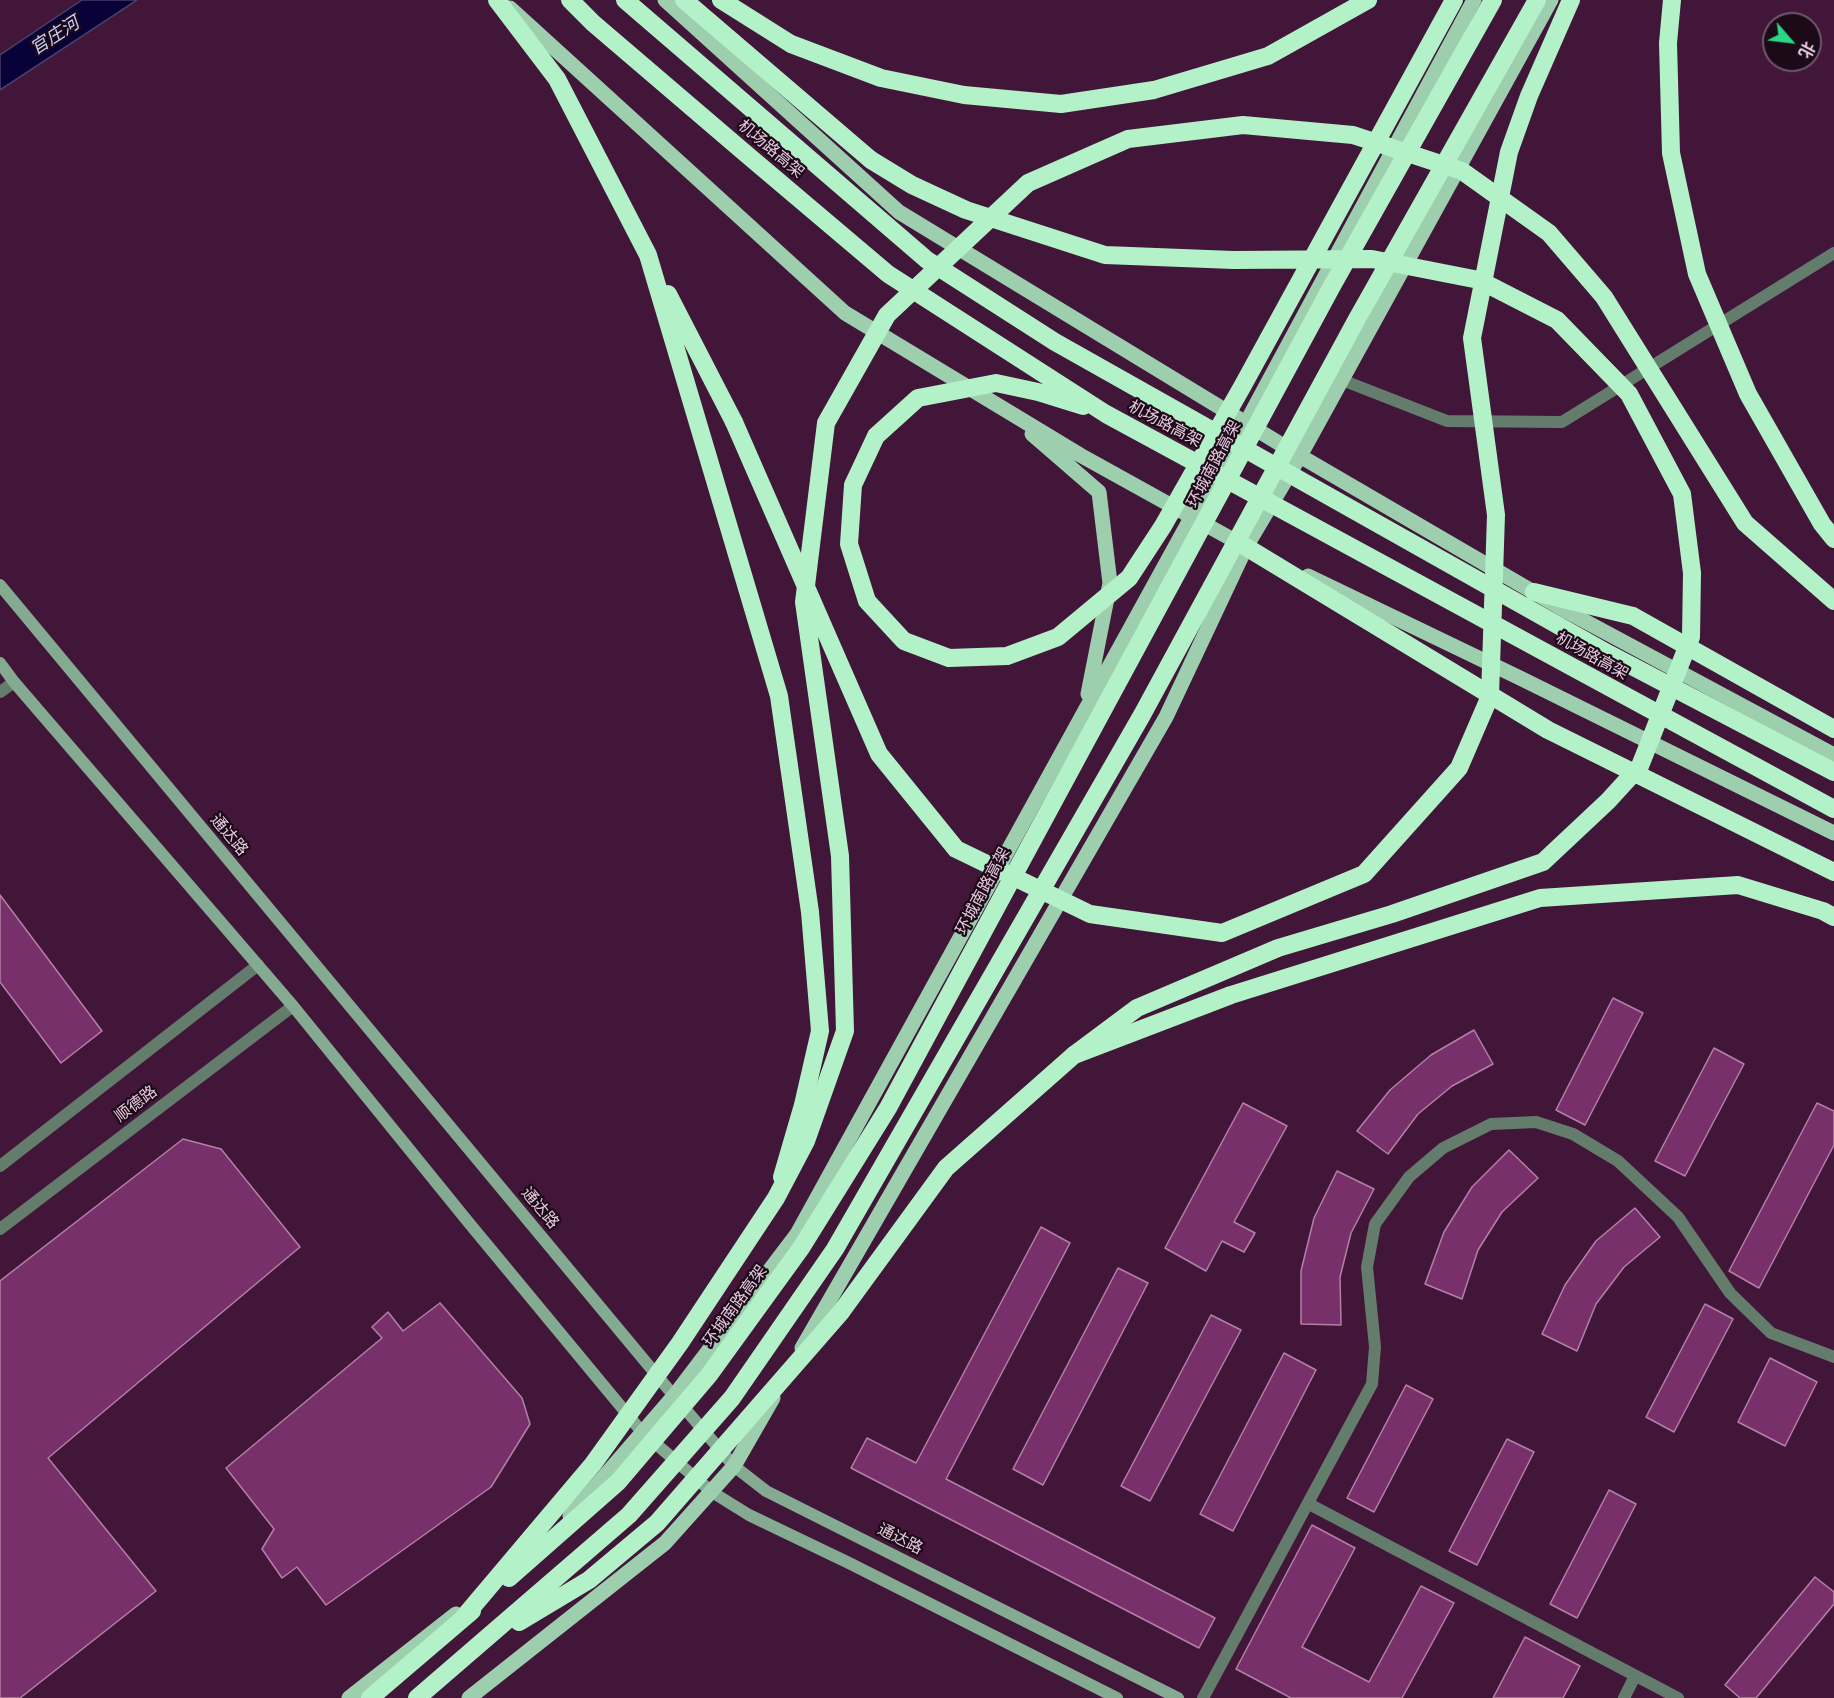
<!DOCTYPE html>
<html>
<head>
<meta charset="utf-8">
<style>
  body { margin:0 }
  #map { position:relative; width:1834px; height:1698px; overflow:hidden; background:#411639; font-family:"Crimson Pro","Noto Sans SC",serif }
  canvas { display:block }
  .north { position:absolute; left:1762px; top:12px; width:60px; height:60px; box-sizing:border-box; background:#1d0a19; border:2px solid #6e5769; border-radius:50%; rotate:118deg; font-size:16px; font-weight:700; line-height:24px; text-align:center; color:#e8cbe0 }
  .north::after { content:''; display:block; margin:auto; width:21px; height:27px; background:#29d885; clip-path:polygon(50% 0,100% 100%,50% 72%,0 100%) }
</style>
</head>
<body>
<div id="map">
<canvas width="1834" height="1698"></canvas>
<div class="north">北</div>
</div>
<script>
const c = document.querySelector('canvas').getContext('2d');
c.lineJoin = 'round';
function fillPath(path, color) { c.fillStyle = color; c.fill(path, 'evenodd'); }
const shape = rows => new Path2D(rows.map(r => 'M' + r).join(''));
function strokePath(path, color, width, dash) { c.strokeStyle = color; c.lineWidth = width; c.lineCap = dash ? 'butt' : 'round'; c.setLineDash(dash || []); c.stroke(path); }
function write(font, color, halo, rows, align = 'center') {
  c.font = font + ' "Crimson Pro","Noto Sans SC",serif'; c.lineWidth = 4.5; c.setLineDash([]); c.textBaseline = 'middle'; c.strokeStyle = halo; c.fillStyle = color; for (const [text, x, y, turn = 0] of rows) {
    c.save(); c.translate(x, y); c.rotate((+turn || 0) * Math.PI / 180); c.textAlign = isNaN(turn) ? turn : align; if (halo) c.strokeText(text, 0, 0); c.fillText(text, 0, 0); c.restore();
  }
}
const water = shape([
  [82,0,137,0,0,90,0,55,82,0]
]);
fillPath(water, '#090238');
strokePath(water, '#4c3e6a', 1.5);
const building = shape([
  [0,895,102,1031,61,1063,0,982,0,895],
  [1613,998,1643,1013,1585,1125,1556,1110,1613,998],
  [1474,1030,1493,1064,1452,1086,1418,1114,1388,1154,1357,1131,1390,1090,1431,1055,1474,1030],
  [1714,1048,1744,1064,1685,1176,1655,1161,1714,1048],
  [1243,1103,1287,1126,1234,1222,1255,1233,1244,1252,1222,1241,1206,1271,1165,1248,1243,1103],
  [1817,1103,1834,1111,1834,1145,1759,1288,1729,1271,1817,1103],
  [183,1139,221,1149,300,1247,48,1458,156,1591,20,1698,0,1698,0,1281,183,1139],
  [1509,1150,1538,1178,1502,1212,1478,1250,1462,1299,1425,1284,1444,1232,1472,1187,1509,1150],
  [1337,1171,1374,1189,1351,1233,1340,1277,1341,1325,1301,1324,1301,1271,1314,1218,1337,1171],
  [1635,1208,1660,1237,1624,1267,1596,1304,1577,1351,1542,1334,1565,1285,1596,1241,1635,1208],
  [1041,1227,1070,1243,946,1479,1215,1618,1199,1648,851,1468,867,1438,916,1463,1041,1227],
  [1118,1268,1148,1283,1043,1485,1013,1469,1118,1268],
  [440,1303,522,1398,530,1424,491,1487,326,1605,297,1567,282,1578,262,1549,274,1529,226,1468,382,1338,372,1327,388,1312,403,1331,440,1303],
  [1705,1304,1733,1319,1674,1432,1646,1417,1705,1304],
  [1211,1315,1241,1330,1150,1501,1121,1486,1211,1315],
  [1284,1353,1316,1370,1233,1531,1200,1514,1284,1353],
  [1770,1358,1817,1382,1785,1446,1738,1422,1770,1358],
  [1406,1385,1433,1399,1374,1512,1347,1498,1406,1385],
  [1507,1439,1534,1452,1477,1565,1449,1551,1507,1439],
  [1609,1490,1636,1504,1577,1618,1550,1604,1609,1490],
  [1312,1525,1355,1548,1302,1647,1369,1682,1421,1586,1454,1603,1402,1698,1291,1698,1236,1669,1312,1525],
  [1815,1577,1834,1592,1834,1604,1756,1698,1740,1698,1725,1685,1815,1577],
  [1525,1637,1580,1666,1563,1698,1493,1698,1525,1637]
]);
fillPath(building, '#773069');
strokePath(building, '#b480a7', 1.5);
strokePath(shape([
  [1309,1504,1678,1698],
  [1203,1698,1372,1384,1375,1347,1367,1267,1375,1224,1409,1177,1443,1148,1491,1124,1536,1122,1573,1134,1618,1161,1678,1217,1730,1293,1771,1333,1834,1357],
  [1624,1698,1635,1676]
]), '#647c6c', 12);
strokePath(shape([
  [1342,380,1447,421,1562,422,1834,253],
  [0,692,14,682],
  [0,1166,258,965],
  [0,1229,293,1006]
]), '#647c6c', 12);
strokePath(shape([
  [0,585,674,1396,734,1466,766,1491,1178,1698],
  [0,663,14,682,293,1006,469,1223,642,1432,712,1492,749,1515,849,1563,1117,1698]
]), '#84ab92', 12);
strokePath(shape([
  [665,0,899,212,1300,456,1566,611,1834,755],
  [510,8,845,313,1080,455,1246,547],
  [1032,434,1099,492,1110,583,1088,694],
  [1308,576,1520,678,1834,833],
  [802,1348,1166,717,1246,547,1300,456,1551,0],
  [570,1516,674,1396,797,1234,1192,516,1246,423,1474,0],
  [349,1698,456,1614],
  [469,1698,665,1543,734,1466,773,1398]
]), '#9dcfaf', 15);
strokePath(shape([
  [497,0,557,79,648,255,779,696,810,912,820,1031,803,1105,782,1177],
  [684,0,871,160],
  [721,0,791,44,881,78,964,95,1061,104,1154,90,1268,56,1368,0],
  [668,294,734,422],
  [1246,547,1548,730,1834,872],
  [1534,592,1633,616,1834,729],
  [841,1312,946,1168,1074,1055,1231,995,1540,898,1738,885,1823,911,1834,917]
]), '#b3f1c9', 18);
strokePath(shape([
  [570,0,593,23,745,153,888,274,1106,414,1834,809],
  [625,0,927,260,1055,342,1609,654,1834,772],
  [1672,0,1668,43,1671,153,1697,274,1748,394,1822,524,1834,539],
  [871,160,912,185,966,210,1105,255,1233,260,1372,259,1479,280,1557,320,1629,394,1682,494,1692,573,1691,637,1640,766,1608,801,1543,862,1392,914,1278,948,1137,1008,1074,1055],
  [1083,406,1038,392,996,383,918,398,876,436,853,485,849,544,867,601,904,641,949,658,1007,656,1058,637,1129,578,1163,526,1242,387,1454,0],
  [734,422,879,754,956,849,1090,914,1222,933,1364,874,1459,768,1490,696,1496,515,1472,338,1509,152,1529,96,1571,0],
  [509,1578,618,1482,709,1375,801,1248,888,1108,1332,286,1493,0],
  [463,1618,593,1464,680,1343,776,1198,806,1141,845,1031,840,856,804,602,826,423,887,315,1028,183,1128,139,1243,125,1353,135,1462,171,1549,233,1604,297,1745,523,1834,601],
  [519,1622,589,1580,657,1523,841,1312],
  [370,1698,472,1611],
  [417,1698,629,1515,732,1398,835,1249,1142,715,1357,319,1537,0]
]), '#b3f1c9', 18);
write('16px', '#e8cbe0', '#1d0a19', [
  ["机场路高架",771,149,40],
  ["机场路高架",1165,424,28],
  ["环城南路高架",1214,464,-62],
  ["机场路高架",1592,656,29],
  ["通达路",229,835,50],
  ["环城南路高架",983,891,-62],
  ["顺德路",136,1104,-37],
  ["通达路",540,1208,50],
  ["环城南路高架",735,1306,-54],
  ["通达路",900,1539,27]
]);
write('italic 18px', '#c7cffb', '#1d0a19', [
  ["官庄河",55,36,-33]
]);
</script>
</body>
</html>
